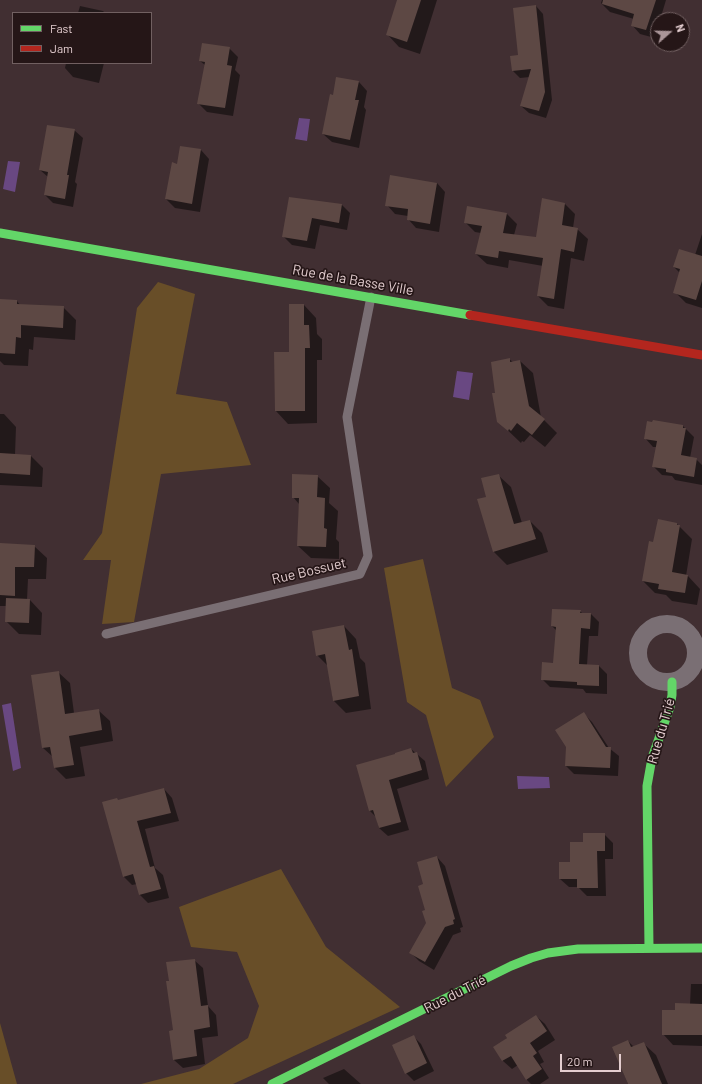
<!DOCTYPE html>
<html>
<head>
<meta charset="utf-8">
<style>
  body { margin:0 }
  #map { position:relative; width:702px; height:1084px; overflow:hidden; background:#412f32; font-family:Barlow,sans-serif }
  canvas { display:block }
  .legend { position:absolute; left:12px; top:12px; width:140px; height:52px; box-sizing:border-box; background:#251617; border:1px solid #716061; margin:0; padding:5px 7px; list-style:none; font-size:12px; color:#e4ced0 }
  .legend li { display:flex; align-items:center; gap:8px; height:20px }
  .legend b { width:20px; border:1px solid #716061 }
  .north { position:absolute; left:650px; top:12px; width:40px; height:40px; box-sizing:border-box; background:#251617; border:1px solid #716061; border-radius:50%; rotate:70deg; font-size:11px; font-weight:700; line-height:16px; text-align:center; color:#e4ced0 }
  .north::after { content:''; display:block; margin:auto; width:14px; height:18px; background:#ab9699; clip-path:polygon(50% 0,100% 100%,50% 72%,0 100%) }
  .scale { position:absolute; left:560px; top:1054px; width:61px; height:18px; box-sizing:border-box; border:2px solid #e4ced0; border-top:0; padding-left:5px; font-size:12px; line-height:14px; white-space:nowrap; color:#e4ced0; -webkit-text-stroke:3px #251617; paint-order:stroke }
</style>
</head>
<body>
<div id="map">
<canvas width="702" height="1084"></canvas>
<ul class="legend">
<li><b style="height:5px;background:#63d668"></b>Fast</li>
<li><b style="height:5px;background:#b3261e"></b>Jam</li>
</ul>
<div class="north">N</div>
<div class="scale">20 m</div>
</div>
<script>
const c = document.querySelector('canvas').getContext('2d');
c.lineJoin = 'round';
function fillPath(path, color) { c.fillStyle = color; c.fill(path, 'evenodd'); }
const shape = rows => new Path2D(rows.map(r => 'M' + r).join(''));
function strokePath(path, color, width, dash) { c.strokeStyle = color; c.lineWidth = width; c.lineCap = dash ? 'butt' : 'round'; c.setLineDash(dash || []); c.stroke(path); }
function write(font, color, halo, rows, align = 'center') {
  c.font = font + ' Barlow,sans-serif'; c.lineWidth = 3.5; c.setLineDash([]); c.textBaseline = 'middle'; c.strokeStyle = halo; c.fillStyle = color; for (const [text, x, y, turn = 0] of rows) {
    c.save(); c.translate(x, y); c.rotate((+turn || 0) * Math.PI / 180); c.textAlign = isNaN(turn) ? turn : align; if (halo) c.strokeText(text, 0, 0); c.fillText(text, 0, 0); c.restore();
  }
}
fillPath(shape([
  [158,282,195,294,176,394,227,402,251,465,161,474,134,622,102,624,111,560,83,560,102,533,137,308],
  [423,559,452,688,480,700,494,737,446,787,426,715,407,702,384,568],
  [281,869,326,947,400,1007,233,1084,141,1084,199,1069,248,1038,259,1006,237,952,191,947,179,907],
  [0,1023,17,1084,0,1084]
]), '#684e28');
fillPath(shape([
  [299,118,310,119,307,141,295,139],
  [8,161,20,162,15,192,3,189],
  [457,371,473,373,469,400,453,397],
  [11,703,21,768,13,771,2,705],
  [517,776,549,777,550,788,518,789]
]), '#694882');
fillPath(shape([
  [398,0,437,0,420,54,399,47,387,34],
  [602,0,666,0,660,20,658,20,658,28,655,38,640,34,632,25,634,19,610,12,601,3],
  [80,6,103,11,105,13,78,13],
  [536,6,543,14,552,100,546,118,529,113,521,106,530,77,520,78,513,71,519,56],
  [229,48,238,57,235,70,240,75,233,116,207,112,198,103,205,65,200,61],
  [66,63,104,63,99,83,73,77,65,68],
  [359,82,367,91,364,107,366,110,359,148,332,142,323,134,333,96],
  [74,130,83,138,75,182,77,184,73,207,53,203,45,195,48,177,40,170],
  [201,150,209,159,200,212,175,208,166,199,178,165],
  [437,183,445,192,439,232,416,228,408,219,408,216,395,214,387,205],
  [290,198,342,205,350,213,347,230,320,225,315,249,292,245,283,236],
  [565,204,575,214,573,228,577,229,588,239,584,261,571,258,564,309,548,306,538,296,543,266,509,260,508,268,487,264,476,254,481,233,475,232,465,222,507,214,517,224,514,235,536,238],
  [702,234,702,308,686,303,675,292,680,273,674,267,695,255],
  [0,300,17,301,20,305,63,307,76,320,75,340,34,337,33,350,29,349,28,366,4,365,0,361],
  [304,305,316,318,317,334,322,339,322,360,317,360,317,423,288,424,276,411,275,353,290,353],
  [509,359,513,362,520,361,533,373,541,417,557,433,545,447,530,435,524,442,522,441,521,443,498,421,497,394],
  [0,414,4,414,16,427,15,455,31,456,43,468,42,487,0,485],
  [683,426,694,437,690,458,696,459,702,465,702,485,675,480,672,476,662,475,653,466,657,447,653,447,645,438],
  [498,475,511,487,522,523,530,521,542,533,548,552,507,565,494,552,478,500,488,497],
  [317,476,330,488,329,503,338,511,336,539,339,542,339,559,311,558,298,546,299,504,293,497],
  [677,524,692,539,686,576,688,576,700,589,697,605,672,601,666,595,655,593,643,581,654,543],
  [0,544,34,546,47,558,46,579,28,579,27,600,30,600,42,613,41,635,19,634,6,621,6,606,0,606],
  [580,611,583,614,591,614,599,622,598,636,589,636,587,665,599,666,607,674,607,694,586,693,583,689,550,687,542,679,554,664,557,631,552,626],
  [344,626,356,639,360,658,365,663,371,709,346,713,333,700,328,666,317,655],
  [58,672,70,683,74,713,98,710,110,721,113,741,80,747,85,776,66,779,55,768,53,757,43,748],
  [584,714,592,722,609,748,619,756,618,776,574,774,566,766],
  [411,749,425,761,429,779,397,789,409,830,388,836,379,828,376,817,370,811,397,755],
  [164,789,172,798,179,821,145,829,155,868,163,875,169,898,148,903,140,895,137,884,132,885,124,877,104,802,119,801],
  [604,834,613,843,613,859,605,859,606,896,587,896,578,887,569,887,560,879,584,843],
  [437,857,445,866,463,927,460,928,461,932,453,935,434,970,419,961,411,953,427,924,426,911],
  [194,960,203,968,208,1006,216,1015,218,1036,202,1038,205,1064,183,1068,174,1060,174,1031,170,982],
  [691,984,702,984,702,1046,673,1045,663,1034,676,1011,690,1004],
  [536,1016,545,1024,555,1040,538,1051,544,1062,540,1064,549,1078,540,1084,531,1084,526,1079,518,1065,512,1069,503,1061,494,1048],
  [413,1036,421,1044,434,1071,414,1081,406,1073],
  [628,1041,634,1047,643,1043,656,1055,668,1084,628,1084,613,1047],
  [344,1069,361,1084,329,1084,323,1078]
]), '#0007');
fillPath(shape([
  [397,0,421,0,407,42,386,35],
  [603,0,656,0,646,30,631,26,634,14,602,4],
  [536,5,545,92,539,111,520,106,531,69,512,71,510,56,518,55,513,8],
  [202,43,230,47,227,65,232,66,225,108,197,104,205,62,199,61],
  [336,77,359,81,355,100,359,100,350,140,322,134,330,94,333,95],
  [47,125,75,129,67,175,69,175,65,199,44,195,48,172,39,170],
  [180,146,201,149,192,204,165,199,172,162,177,164],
  [390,175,437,183,430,224,407,220,408,209,385,206],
  [289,197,342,204,339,223,312,218,307,241,282,237],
  [542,198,565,203,562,225,578,228,574,252,561,249,554,299,537,296,543,258,499,251,498,258,475,254,482,226,464,223,467,206,507,213,503,233,536,237],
  [679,249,702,256,702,281,696,300,673,293,680,269,673,267],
  [0,299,17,300,17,304,64,306,63,328,21,325,21,338,16,337,15,354,0,353],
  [289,304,304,304,304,325,309,325,310,348,305,348,305,411,275,411,274,352,289,352],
  [510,358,510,362,520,360,529,406,545,419,532,435,517,423,511,431,509,429,508,431,497,422,492,393,495,393,491,362],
  [653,420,683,425,683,428,686,428,681,455,697,458,694,477,666,472,666,469,652,467,657,441,644,439,647,421,652,422],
  [0,453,31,455,30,475,0,473],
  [292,474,318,475,317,497,325,498,324,528,327,529,326,547,297,546,299,498,292,498],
  [499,474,514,524,530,520,536,539,493,552,477,499,486,497,481,478],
  [658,519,677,523,677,525,680,525,672,572,688,575,685,593,658,589,659,584,642,581,649,541,653,542],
  [0,543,35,545,34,567,15,567,15,596,0,595],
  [6,598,30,599,29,623,5,622],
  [552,609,581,610,580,613,591,613,590,629,581,628,579,664,599,665,599,686,577,685,577,682,541,680,542,662,553,663,556,627,551,626],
  [344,625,349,650,352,649,359,696,333,701,325,654,316,656,312,631],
  [59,671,65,714,99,709,102,730,69,736,74,765,54,768,50,747,42,748,31,675],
  [584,712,606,747,611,747,610,768,565,766,566,747,555,730],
  [411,748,413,753,417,752,422,770,389,780,401,822,379,828,373,810,369,811,356,765,395,754,395,753],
  [164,788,171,813,137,821,150,867,154,866,161,889,139,895,133,874,123,877,102,802,117,798,118,800],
  [583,833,605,833,605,851,597,851,598,888,577,888,577,879,559,879,559,862,570,862,570,842,583,842],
  [437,856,455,919,453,920,454,924,445,927,425,962,409,953,426,923,422,911,425,910,418,886,423,884,417,862],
  [195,959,201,1006,208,1005,210,1027,194,1030,197,1056,173,1060,169,1031,173,1030,166,981,169,981,166,962],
  [675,1003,702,1004,702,1035,662,1035,662,1010,675,1010],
  [536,1015,547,1031,530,1043,537,1053,533,1056,542,1069,526,1080,511,1056,502,1061,493,1047,507,1038,505,1035],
  [414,1035,427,1063,405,1074,392,1045],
  [628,1040,631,1047,644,1042,662,1084,628,1084,612,1047]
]), '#5d4844');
strokePath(shape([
  [106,634,360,574,368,556,347,417,371,297]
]), '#7a6f74', 9);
strokePath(shape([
  '638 653a29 29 0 1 1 58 0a29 29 0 1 1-58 0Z'
]), '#7a6f74', 18);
strokePath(shape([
  [0,233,470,315],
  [649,948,647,786,652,758,670,707,672,695,672,682],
  [272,1084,511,966,531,958,548,953,578,949,702,948]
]), '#63d668', 9);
strokePath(shape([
  [470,315,702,355]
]), '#b3261e', 9);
write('14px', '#e4ced0', '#251617', [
  ["Rue de la Basse Ville",353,280,10],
  ["Rue Bossuet",309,571,-13],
  ["Rue du Trié",661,731,-74],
  ["Rue du Trié",455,994,-27]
]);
</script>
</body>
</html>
